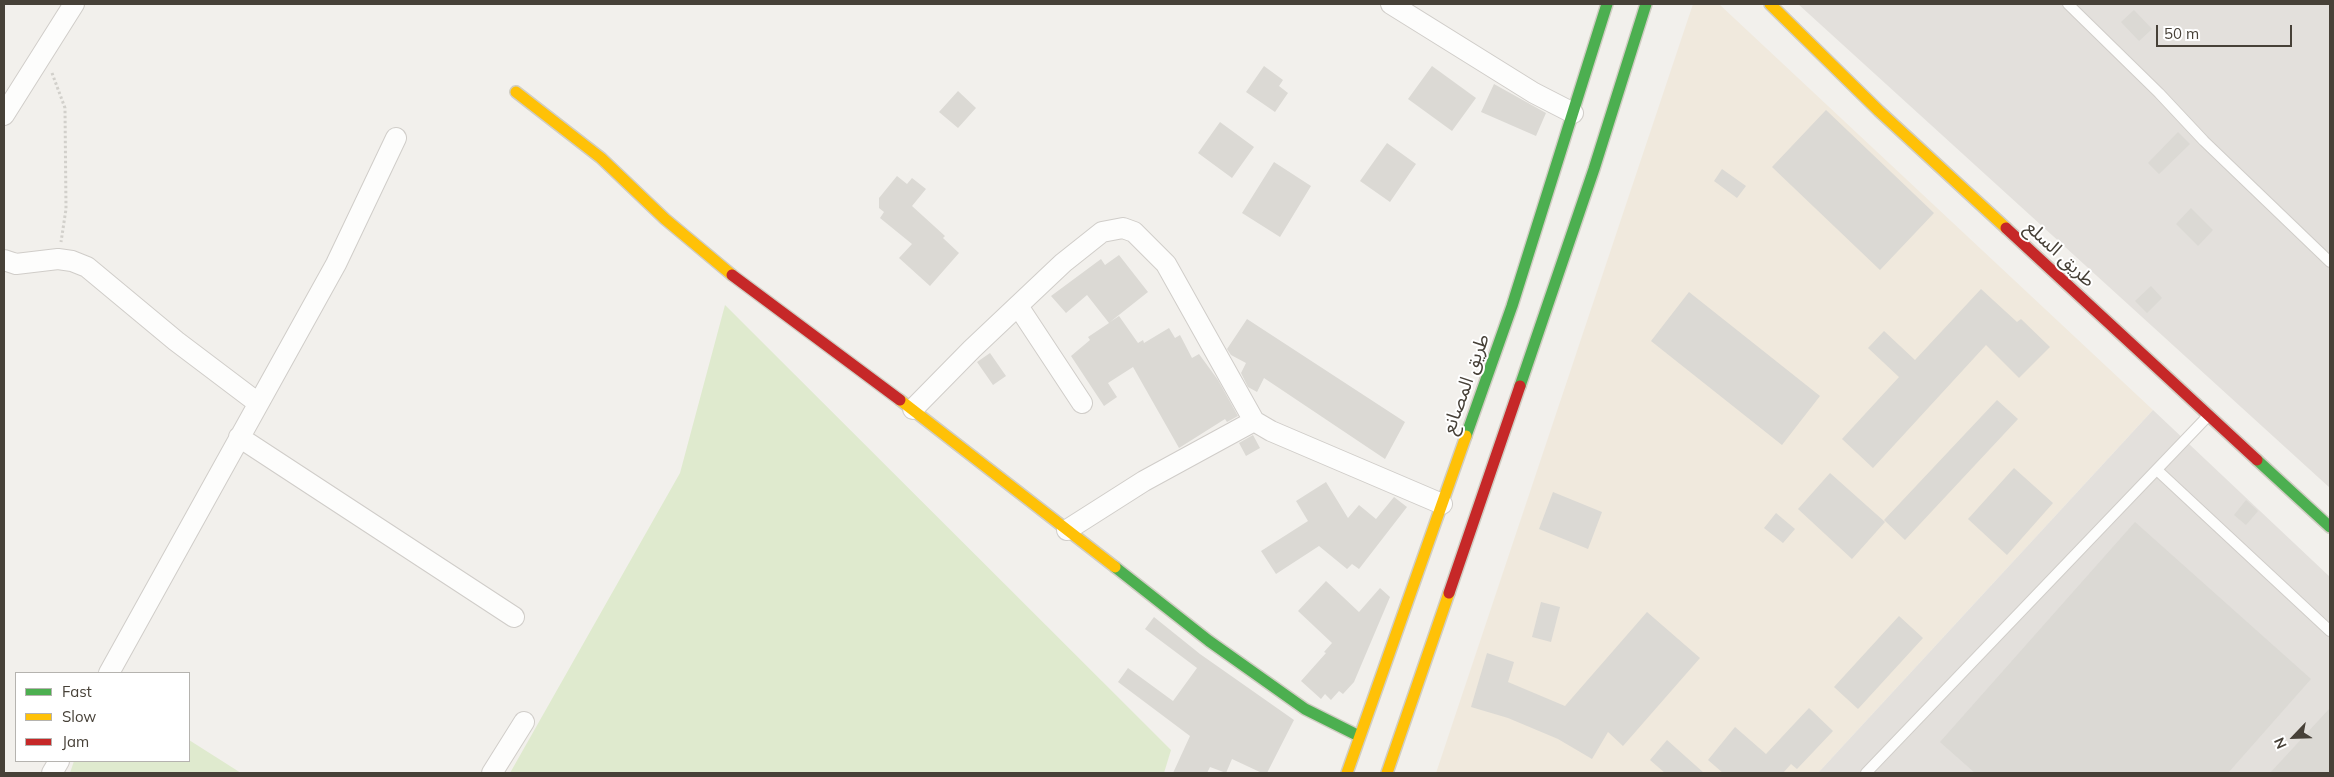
<!DOCTYPE html>
<html>
<head>
<meta charset="utf-8">
<style>
  body { margin:0 }
  #map { position:relative; width:2334px; height:777px; overflow:hidden; background:#f2f0ec; font-family:Mulish,sans-serif }
  canvas { display:block }
  .frame { position:absolute; inset:0; border:5px solid #474138; pointer-events:none }
  .legend { position:absolute; left:15px; top:672px; width:175px; height:90px; box-sizing:border-box; background:#fff; border:1px solid #b5b3af; margin:0; padding:6px 9px; list-style:none; font-size:15px; color:#474138 }
  .legend li { display:flex; align-items:center; gap:10px; height:25px }
  .legend b { width:25px; border:1px solid #b5b3af }
  .north { position:absolute; left:2269px; top:712px; width:50px; height:50px; -webkit-text-stroke:4px #fff; paint-order:stroke; rotate:246deg; font-size:14px; font-weight:700; line-height:20px; text-align:center; color:#474138 }
  .north::after { content:''; display:block; margin:auto; width:18px; height:22px; background:#474138; clip-path:polygon(50% 0,100% 100%,50% 72%,0 100%) }
  .scale { position:absolute; left:2156px; top:25px; width:136px; height:22px; box-sizing:border-box; border:2px solid #474138; border-top:0; padding-left:6px; font-size:15px; line-height:18px; white-space:nowrap; color:#474138; -webkit-text-stroke:4px #fff; paint-order:stroke }
</style>
</head>
<body>
<div id="map">
<canvas width="2334" height="777"></canvas>
<div class="frame"></div>
<ul class="legend">
<li><b style="height:6px;background:#4caf50"></b>Fast</li>
<li><b style="height:6px;background:#ffc107"></b>Slow</li>
<li><b style="height:6px;background:#c62828"></b>Jam</li>
</ul>
<div class="north">N</div>
<div class="scale">50 m</div>
</div>
<script>
const c = document.querySelector('canvas').getContext('2d');
c.lineJoin = 'round';
function fillPath(path, color) { c.fillStyle = color; c.fill(path, 'evenodd'); }
const shape = rows => new Path2D(rows.map(r => 'M' + r).join(''));
function strokePath(path, color, width, dash) { c.strokeStyle = color; c.lineWidth = width; c.lineCap = dash ? 'butt' : 'round'; c.setLineDash(dash || []); c.stroke(path); }
function write(font, color, halo, rows, align = 'center') {
  c.font = font + ' Mulish,"Noto Sans Arabic",sans-serif'; c.lineWidth = 4; c.setLineDash([]); c.textBaseline = 'middle'; c.strokeStyle = halo; c.fillStyle = color; for (const [text, x, y, turn = 0] of rows) {
    c.save(); c.translate(x, y); c.rotate((+turn || 0) * Math.PI / 180); c.textAlign = isNaN(turn) ? turn : align; if (halo) c.strokeText(text, 0, 0); c.fillText(text, 0, 0); c.restore();
  }
}
fillPath(shape([
  [1693,4,1719,4,2153,410,1818,773,1436,773]
]), '#f0e9dd');
fillPath(shape([
  [1798,4,2330,4,2330,488],
  [2153,410,2330,577,2330,773,1818,773]
]), '#e3e0dc');
fillPath(shape([
  [725,305,1171,750,1164,773,510,773,680,473],
  [189,740,241,773,70,773,74,761,189,761]
]), '#dfeace');
fillPath(shape([
  [2134,10,2152,29,2139,41,2121,22],
  [1264,66,1283,80,1279,86,1288,93,1275,112,1246,92],
  [1432,66,1476,98,1452,131,1408,99],
  [1494,84,1546,113,1536,136,1481,112],
  [958,91,976,108,958,128,939,112],
  [1826,110,1934,213,1880,270,1772,167],
  [1220,122,1254,147,1232,178,1198,153],
  [2178,132,2190,144,2159,174,2148,163],
  [1387,143,1416,164,1390,202,1360,181],
  [1274,162,1311,186,1280,237,1242,213],
  [1722,169,1746,186,1737,198,1714,181],
  [897,176,907,184,912,178,926,189,912,206,945,236,943,238,959,253,930,286,899,258,912,244,880,218,884,212,879,208,879,198],
  [2191,208,2213,230,2198,246,2176,224],
  [1119,255,1148,292,1110,322,1119,316,1138,343,1143,340,1144,343,1169,328,1175,338,1180,335,1192,358,1199,354,1218,380,1238,416,1227,422,1225,419,1179,448,1133,367,1108,383,1117,397,1104,406,1071,356,1090,340,1088,337,1109,323,1087,295,1066,313,1051,296,1101,259,1105,265],
  [2151,286,2162,298,2147,313,2135,301],
  [1981,289,2017,322,2021,319,2050,347,2019,378,1986,345,1873,468,1842,439,1899,377,1868,348,1884,331,1915,360],
  [1689,292,1820,396,1782,445,1651,341],
  [1247,319,1405,422,1385,459,1264,378,1257,392,1248,387,1241,373,1246,363,1231,355,1227,349],
  [990,353,1006,376,993,385,977,362],
  [1997,400,2018,419,1905,540,1884,520],
  [1253,435,1260,448,1246,456,1239,443],
  [2014,468,2053,503,2007,555,1968,519],
  [1830,473,1885,522,1852,559,1798,509],
  [1326,482,1348,518,1359,505,1376,519,1394,497,1407,507,1359,569,1352,564,1347,569,1319,546,1276,574,1261,551,1308,521,1296,501],
  [1553,492,1602,512,1588,549,1539,529],
  [2246,500,2258,511,2246,525,2234,515],
  [1776,513,1795,529,1783,543,1764,528],
  [2135,522,2311,679,2228,773,1975,773,1940,742],
  [1326,581,1359,612,1380,588,1390,597,1354,682,1343,694,1339,691,1331,700,1325,694,1321,699,1301,681,1326,653,1324,652,1332,643,1298,611],
  [1541,602,1560,607,1551,642,1532,637],
  [1647,612,1700,658,1623,746,1608,732,1592,759,1558,739,1508,718,1471,707,1487,653,1514,662,1508,682,1565,706],
  [1899,616,1923,638,1858,709,1834,687],
  [1154,617,1200,654,1294,720,1267,773,1262,773,1232,759,1226,773,1210,767,1207,773,1173,773,1190,736,1118,682,1128,668,1173,701,1197,668,1145,629],
  [1809,708,1833,731,1797,769,1791,764,1783,773,1723,773,1708,760,1735,727,1766,754],
  [2330,708,2330,773,2270,773],
  [1667,740,1704,773,1665,773,1650,760]
]), '#dbd9d4');
const lane = shape([
  [2068,4,2159,93,2204,141,2330,262],
  [2157,470,2330,631],
  [1866,773,2208,416]
]);
const street = shape([
  [1391,4,1534,93,1573,113],
  [4,115,74,4],
  [4,260,16,264,58,259,72,261,87,267,176,341,258,403],
  [1018,306,1082,403],
  [913,409,972,349,1063,263,1102,232,1123,228,1134,232,1166,264,1254,421],
  [239,437,514,617],
  [1067,530,1144,481,1254,421,1271,431,1442,504],
  [109,673,336,264,396,138],
  [52,773,59,761],
  [492,773,524,722]
]);
const fast = shape([
  [1520,386,1594,169,1646,4],
  [1466,436,1512,306,1607,4],
  [2257,460,2330,527],
  [1115,567,1209,641,1305,709,1359,736]
]);
const slow = shape([
  [1770,4,1879,111,2006,228],
  [516,92,601,158,665,219,732,275],
  [900,400,1115,567],
  [1347,773,1466,436],
  [1387,773,1449,593]
]);
const jam = shape([
  [2006,228,2257,460],
  [732,275,900,400],
  [1449,593,1520,386]
]);
strokePath(lane, '#d0cdc9', 12);
strokePath(street, '#d0cdc9', 22);
strokePath(fast, '#d0cdc3', 14);
strokePath(slow, '#d0cdc3', 14);
strokePath(jam, '#d0cdc3', 14);
strokePath(shape([
  [52,73,65,108,66,209,61,242]
]), '#d2d0cb', 3, [2.5, 2.5]);
strokePath(lane, '#fdfdfc', 10);
strokePath(street, '#fdfdfc', 20);
strokePath(fast, '#4caf50', 11);
strokePath(slow, '#ffc107', 11);
strokePath(jam, '#c62828', 11);
write('19px', '#474138', '#fff', [
  ["طريق السلع",2060,254,43],
  ["طريق المصانع",1466,384,-70]
]);
</script>
</body>
</html>
